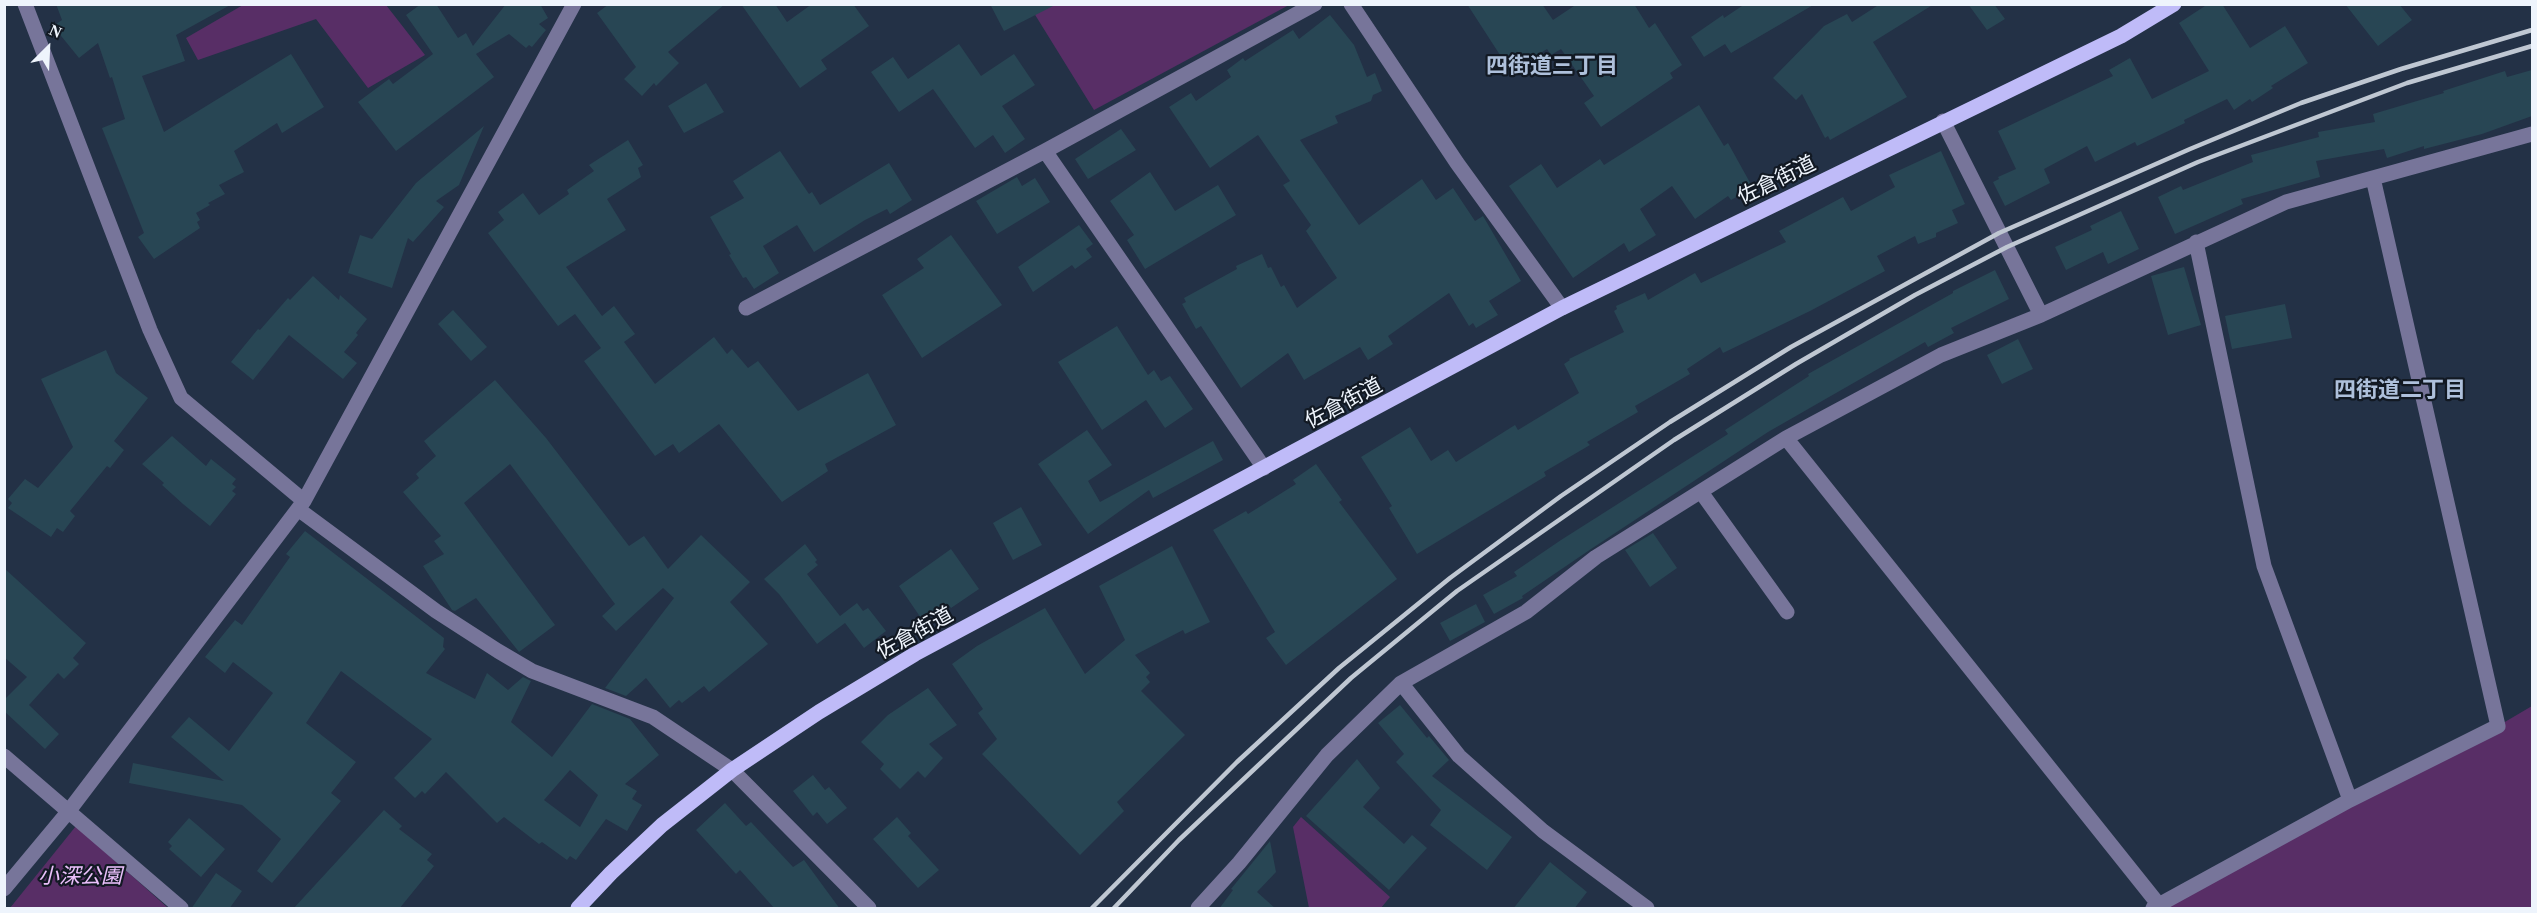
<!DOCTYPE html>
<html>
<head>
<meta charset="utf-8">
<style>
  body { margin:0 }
  #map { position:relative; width:2537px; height:913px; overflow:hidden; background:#233146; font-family:Georgia,serif }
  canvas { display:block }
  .frame { position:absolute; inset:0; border:6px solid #eef4fc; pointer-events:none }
  .north { position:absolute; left:18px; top:18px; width:60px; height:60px; -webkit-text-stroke:4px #121923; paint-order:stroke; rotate:24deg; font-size:16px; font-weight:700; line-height:24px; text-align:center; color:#eef4fc }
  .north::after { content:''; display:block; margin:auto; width:21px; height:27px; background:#eef4fc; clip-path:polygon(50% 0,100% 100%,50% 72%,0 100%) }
</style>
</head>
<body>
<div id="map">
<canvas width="2537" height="913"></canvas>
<div class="frame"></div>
<div class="north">N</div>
</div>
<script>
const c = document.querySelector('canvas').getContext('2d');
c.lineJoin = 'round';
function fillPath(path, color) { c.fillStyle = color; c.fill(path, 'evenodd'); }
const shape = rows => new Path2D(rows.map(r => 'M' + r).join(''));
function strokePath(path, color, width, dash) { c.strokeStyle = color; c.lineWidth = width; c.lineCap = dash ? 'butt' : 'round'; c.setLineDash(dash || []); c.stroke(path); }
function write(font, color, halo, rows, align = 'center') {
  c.font = font + ' Georgia,"Noto Sans JP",serif'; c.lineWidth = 4.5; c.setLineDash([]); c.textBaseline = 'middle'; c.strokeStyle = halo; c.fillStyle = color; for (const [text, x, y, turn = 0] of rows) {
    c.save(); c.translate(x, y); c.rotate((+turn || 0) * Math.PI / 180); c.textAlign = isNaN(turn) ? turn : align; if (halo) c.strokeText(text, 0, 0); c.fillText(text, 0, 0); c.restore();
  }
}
fillPath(shape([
  [243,5,386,5,425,55,368,88,316,19,198,60,186,38],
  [1029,5,1289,5,1094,110],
  [2532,706,2532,908,2153,908,2498,726],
  [1301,817,1390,897,1381,908,1309,908,1293,827],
  [76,826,168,908,10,908]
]), '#582e66');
fillPath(shape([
  [56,4,232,4,176,35,185,61,142,76,164,132,291,54,324,107,282,133,277,123,234,151,244,172,219,185,225,194,208,203,210,205,196,213,200,220,197,222,200,228,154,259,138,237,144,233,102,128,125,119,112,77,110,78,98,43,79,58,53,26,62,20],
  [421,4,436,4,458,38,466,33,473,46,506,4,540,4,548,18,539,24,546,30,532,47,529,45,526,48,509,34,476,54,494,77,396,151,358,102,389,79,393,84,433,54,406,15],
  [609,4,725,4,668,52,679,63,656,86,654,83,642,96,624,79,636,67,597,13],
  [741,4,775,4,787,22,812,4,853,4,869,26,821,60,827,69,800,88],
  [990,4,1057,4,1004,31],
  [1467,4,1542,4,1553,20,1577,4,1634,4,1649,28,1655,23,1682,65,1670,73,1673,78,1601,127,1584,103,1594,96,1561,49,1551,55,1547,49,1511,72],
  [1745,4,1815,4,1731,53,1725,44,1704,57,1691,37,1723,15,1724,18],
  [1880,4,1934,4,1873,42,1907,97,1830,140,1828,136,1825,138,1802,94,1796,100,1773,78,1824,26,1847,14,1852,22],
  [1968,4,1994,4,2005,19,1987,30],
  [2208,4,2222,4,2250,48,2285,26,2308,63,2271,86,2273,88,2252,102,2250,99,2234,110,2227,99,2184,120,2185,123,2137,146,2135,142,2095,162,2087,146,2044,169,2050,183,2005,206,1993,182,1999,179,1998,177,2016,169,1998,131,2113,76,2109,70,2130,58,2152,99,2209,71,2179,23],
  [2345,4,2399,4,2412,20,2378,46],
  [1330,15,1354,45,1367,77,1375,73,1382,91,1373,95,1371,101,1335,116,1338,123,1300,140,1359,225,1422,179,1436,200,1453,188,1475,221,1483,216,1521,281,1489,301,1498,315,1476,328,1473,323,1469,326,1449,293,1388,336,1393,344,1368,360,1360,347,1304,380,1288,353,1241,388,1201,326,1196,329,1182,304,1186,302,1184,298,1237,269,1236,266,1262,254,1268,268,1271,267,1281,287,1284,285,1297,308,1337,278,1306,231,1311,225,1283,185,1290,181,1258,135,1210,168,1169,107,1191,93,1196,101,1231,77,1227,70,1243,58,1245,61,1293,30,1299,39],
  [959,44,981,76,1014,54,1035,85,1002,106,1025,139,1005,153,993,135,975,148,933,89,899,112,871,72,893,57,908,79],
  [2532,70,2532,116,2482,134,2424,149,2424,146,2387,158,2384,149,2316,161,2320,177,2241,199,2243,204,2175,234,2158,197,2181,186,2183,190,2253,162,2251,155,2319,137,2318,132,2375,122,2373,114,2444,93,2443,91,2505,71,2507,77],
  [706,83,724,112,684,133,668,106],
  [1699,105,1724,146,1728,143,1753,188,1731,200,1728,196,1695,219,1672,186,1640,209,1656,235,1629,252,1624,243,1573,278,1509,186,1541,164,1557,188,1600,159,1604,165],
  [484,126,459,185,436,201,444,207,413,242,408,238,392,288,348,273,360,235,372,239,416,183],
  [1121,129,1136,150,1088,179,1075,159],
  [628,140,643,165,638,168,641,177,607,199,626,230,566,267,602,316,614,306,635,334,624,342,655,384,714,337,727,354,732,349,748,368,758,361,798,411,868,373,896,425,825,464,828,471,782,502,719,424,679,453,673,444,655,456,584,361,601,348,575,314,558,326,488,233,504,220,498,212,523,193,539,215,569,194,567,190,594,171,589,165],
  [780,151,809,194,812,192,820,205,889,163,912,200,890,214,887,209,865,220,814,252,797,225,763,246,779,273,754,289,746,277,743,278,729,255,731,254,710,217,744,198,733,181],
  [1941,151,1965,204,1952,210,1958,223,1936,233,1936,237,1918,244,1915,236,1877,256,1885,271,1810,311,1723,353,1720,347,1687,369,1690,374,1635,406,1638,412,1587,442,1590,445,1544,472,1546,476,1417,554,1389,508,1392,506,1361,457,1410,427,1431,461,1448,450,1456,462,1515,425,1518,430,1579,393,1564,364,1570,360,1569,359,1624,332,1614,311,1617,309,1616,306,1645,293,1648,300,1695,273,1701,283,1786,242,1779,231,1843,197,1851,211,1895,187,1889,175],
  [1150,172,1175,211,1218,185,1236,215,1145,269,1127,240,1134,235,1110,201],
  [1017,177,1022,186,1035,178,1050,202,997,234,976,201],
  [2121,211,2139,249,2108,264,2103,252,2066,270,2055,247,2092,230,2090,226],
  [1079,225,1093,244,1086,249,1092,257,1075,269,1072,265,1033,292,1018,267],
  [951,235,1002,305,922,358,882,295,924,268,917,259],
  [2184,267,2201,325,2168,335,2151,276],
  [1995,270,2009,299,1951,328,1954,333,1928,347,1925,342,1768,432,1591,549,1522,596,1523,598,1494,614,1483,595,1517,576,1514,572,1561,540,1728,434,1725,430,1809,376,1808,374,1953,293,1953,291],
  [313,276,339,300,340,295,367,319,356,333,358,335,344,352,357,363,343,379,289,335,253,380,231,362,258,329,260,330,288,298,290,300],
  [2285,304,2292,338,2232,349,2225,316],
  [453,310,487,347,471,361,438,324],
  [1117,326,1148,375,1154,370,1161,381,1170,376,1193,409,1165,428,1146,400,1102,430,1058,362],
  [2018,339,2033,369,2002,384,1987,355],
  [106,350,116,373,148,398,114,441,124,450,110,468,107,466,70,511,75,516,63,532,57,528,51,537,8,508,12,503,8,499,25,479,38,488,73,447,41,379],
  [495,380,546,438,629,546,644,536,668,569,701,535,750,582,730,602,768,644,709,692,704,686,682,703,679,700,670,708,646,678,626,696,605,688,674,598,663,588,616,631,602,616,615,604,510,464,464,503,555,625,519,652,476,598,455,611,452,610,423,566,444,554,434,541,441,536,403,492,419,478,416,474,436,456,424,441],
  [1087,430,1112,465,1088,481,1100,502,1213,441,1223,460,1153,498,1149,490,1088,534,1038,464],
  [172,436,206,466,211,459,236,479,232,484,236,487,232,491,236,494,210,526,183,504,162,485,164,483,142,464],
  [1316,464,1342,500,1339,502,1397,579,1286,665,1266,638,1275,632,1213,530,1246,511,1248,514,1296,484,1293,480],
  [1021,507,1042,545,1013,560,993,523],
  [305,531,444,638,443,647,445,649,426,673,475,699,487,673,508,690,523,677,531,681,511,722,552,757,592,704,630,719,659,755,625,784,637,791,632,799,642,805,627,831,606,819,576,860,570,856,567,860,542,842,539,844,504,817,497,823,446,772,425,794,422,791,415,798,394,778,432,739,341,671,306,723,356,762,331,793,341,801,272,883,257,871,281,839,242,805,129,783,133,763,224,781,171,737,189,717,229,751,273,693,233,662,225,673,205,657,235,620,242,625,290,557,286,554],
  [570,770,598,795,580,827,544,800],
  [1653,533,1677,568,1650,587,1625,550],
  [805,544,817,560,815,562,818,565,807,574,840,616,857,603,863,611,868,608,886,631,864,648,845,623,817,644,779,594,764,579],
  [1172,546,1210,622,1185,634,1183,630,1135,655,1150,673,1146,677,1150,682,1141,691,1185,735,1117,802,1124,811,1080,855,982,754,997,739,978,713,983,709,952,664,977,646,1045,608,1085,674,1125,640,1099,586],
  [951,549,979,589,951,608,948,604,923,621,899,586],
  [4,568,86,643,73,658,79,664,64,679,58,673,29,705,59,734,45,749,4,711,4,700,27,677,4,657],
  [1476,604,1485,622,1450,641,1440,623],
  [928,688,957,725,929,744,943,758,925,778,918,771,900,789,880,769,884,764,861,742,888,715],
  [1400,705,1427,738,1429,736,1449,760,1432,776,1512,837,1487,870,1430,825,1441,810,1396,762,1404,754,1378,723],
  [1357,759,1380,788,1363,807,1404,844,1412,835,1427,848,1389,890,1306,816],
  [813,775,825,790,829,787,847,808,827,824,817,812,813,816,793,791],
  [725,803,746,826,751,822,793,867,804,860,840,909,775,909,740,870,736,874,696,830],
  [384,810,402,826,399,829,432,854,427,860,434,866,399,909,293,909],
  [897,817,911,833,908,836,939,870,918,888,873,839],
  [189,818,225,849,201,877,169,849,172,846,168,842],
  [1270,841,1276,872,1257,892,1276,909,1219,909,1233,890,1231,889],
  [1550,862,1587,892,1574,909,1513,909],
  [216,873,242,891,229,909,191,909]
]), '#284654');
strokePath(shape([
  [25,4,150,330,181,398,304,501],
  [1351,4,1457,163,1562,308],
  [1943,121,2041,315],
  [1045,151,1264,468],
  [2196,242,2264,566,2350,800],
  [746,308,1045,151,1315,4],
  [1786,438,2159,905],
  [1701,492,1787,612],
  [298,509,436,611,498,651,532,671,653,717,732,770,869,908],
  [1401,683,1459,756,1543,831,1647,908],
  [4,756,181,908],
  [4,889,68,812,304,501,574,4],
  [1198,908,1239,863,1327,755,1401,683,1526,612,1596,557,1786,438,1941,355,2041,315,2286,202,2532,134],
  [2153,908,2350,800,2498,726,2373,178]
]), '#77759a', 15);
strokePath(shape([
  [578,908,611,873,662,825,732,770,819,712,915,654,1562,308,2121,36,2174,4]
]), '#bfbbf8', 15);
strokePath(shape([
  [1092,908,1237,762,1339,668,1450,578,1561,496,1670,422,1791,347,1999,233,2190,149,2301,103,2401,69,2532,30],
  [1114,908,1179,840,1351,678,1457,591,1674,440,1796,364,1915,295,2007,247,2198,162,2407,83,2532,46]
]), '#bfc7d2', 4.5);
write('21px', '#eef4fc', '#121923', [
  ["佐倉街道",1776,179,-26],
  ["佐倉街道",1343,402,-28],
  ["佐倉街道",914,632,-29]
]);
write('italic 21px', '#ebc0fb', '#121923', [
  ["小深公園",80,875]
]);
write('bold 22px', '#aec0db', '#121923', [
  ["四街道三丁目",1552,65],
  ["四街道二丁目",2400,389]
]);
</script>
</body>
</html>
